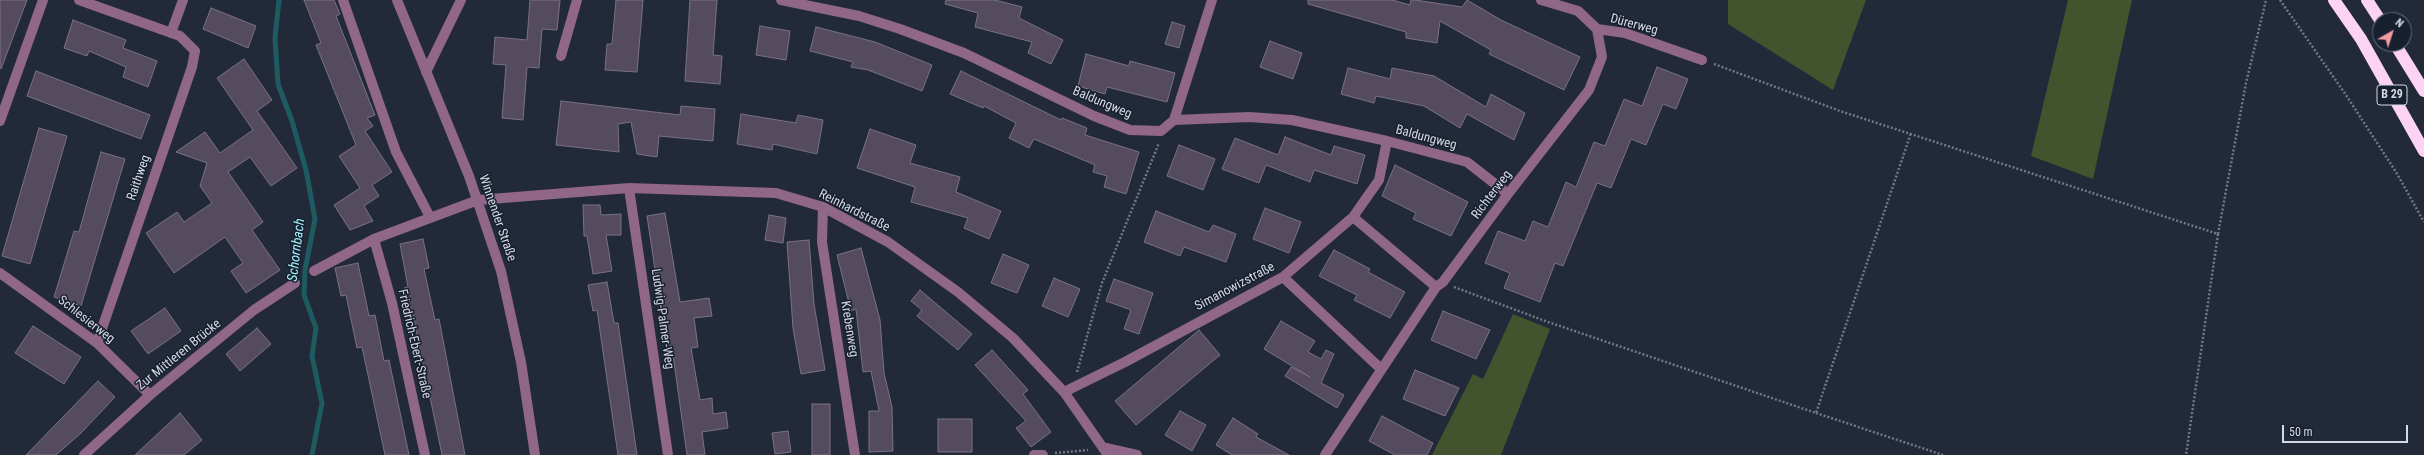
<!DOCTYPE html>
<html>
<head>
<meta charset="utf-8">
<style>
  body { margin:0 }
  #map { position:relative; width:2424px; height:455px; overflow:hidden; background:#222a39; font-family:"Roboto Condensed",sans-serif }
  canvas { display:block }
  .north { position:absolute; left:2372px; top:12px; width:40px; height:40px; box-sizing:border-box; background:#18202f; border:1px solid #636a77; border-radius:50%; rotate:39deg; font-size:11px; font-weight:700; line-height:16px; text-align:center; color:#d4d9e3 }
  .north::after { content:''; display:block; margin:auto; width:14px; height:18px; background:#f49aa1; clip-path:polygon(50% 0,100% 100%,50% 72%,0 100%) }
  .scale { position:absolute; left:2282px; top:425px; width:126px; height:18px; box-sizing:border-box; border:2px solid #d4d9e3; border-top:0; padding-left:5px; font-size:12px; line-height:14px; white-space:nowrap; color:#d4d9e3; -webkit-text-stroke:3px #18202f; paint-order:stroke }
</style>
</head>
<body>
<div id="map">
<canvas width="2424" height="455"></canvas>
<div class="north">N</div>
<div class="scale">50 m</div>
</div>
<script>
const c = document.querySelector('canvas').getContext('2d');
c.lineJoin = 'round';
function fillPath(path, color) { c.fillStyle = color; c.fill(path, 'evenodd'); }
const shape = rows => new Path2D(rows.map(r => 'M' + r).join(''));
function strokePath(path, color, width, dash) { c.strokeStyle = color; c.lineWidth = width; c.lineCap = dash ? 'butt' : 'round'; c.setLineDash(dash || []); c.stroke(path); }
function write(font, color, halo, rows, align = 'center') {
  c.font = font + ' "Roboto Condensed",sans-serif'; c.lineWidth = 3; c.setLineDash([]); c.textBaseline = 'middle'; c.strokeStyle = halo; c.fillStyle = color; for (const [text, x, y, turn = 0] of rows) {
    c.save(); c.translate(x, y); c.rotate((+turn || 0) * Math.PI / 180); c.textAlign = isNaN(turn) ? turn : align; if (halo) c.strokeText(text, 0, 0); c.fillText(text, 0, 0); c.restore();
  }
}
fillPath(shape([
  [1728,0,1866,0,1833,90,1728,24],
  [2068,0,2132,0,2093,179,2031,156],
  [1513,314,1550,329,1501,455,1432,455,1473,374,1483,379]
]), '#42532d');
strokePath(shape([
  [279,0,275,38,278,84,292,121,306,170,315,219,305,270,304,295,316,328,312,356,322,403,312,455]
]), '#1e5b61', 5);
const building = shape([
  [0,0,27,0,1,69,0,68,0,0],
  [304,0,334,0,340,14,336,16,375,115,367,118,373,126,365,131,392,172,372,185,379,196,364,206,373,221,350,230,334,205,360,188,339,156,356,145,316,45,321,43,304,0],
  [530,0,560,0,557,30,542,29,539,68,527,67,523,120,502,118,506,65,493,64,495,37,527,40,530,0],
  [616,0,643,0,637,72,605,70,607,44,612,44,616,0],
  [690,0,717,0,713,55,722,56,720,84,685,81,690,0],
  [946,0,995,0,1022,7,1019,18,1063,40,1051,64,1028,53,1032,42,975,27,978,13,945,4,946,0],
  [1308,0,1392,0,1410,5,1411,0,1415,0,1462,7,1467,0,1501,20,1580,57,1564,90,1489,54,1491,50,1440,21,1437,43,1406,38,1406,32,1308,4,1308,0],
  [211,8,256,26,248,48,203,29,211,8],
  [73,20,126,40,123,48,157,61,148,87,123,77,126,67,89,51,87,56,64,48,73,20],
  [1172,22,1185,26,1179,48,1165,44,1172,22],
  [760,26,790,31,786,60,756,55,760,26],
  [816,27,875,42,932,65,922,91,868,70,851,67,853,62,810,51,816,27],
  [1270,41,1302,53,1293,79,1260,67,1270,41],
  [1086,54,1129,66,1130,61,1175,73,1167,102,1107,87,1105,94,1078,86,1086,54],
  [244,59,272,100,257,111,297,168,271,186,250,157,228,172,263,222,252,230,280,270,246,293,231,271,243,263,225,237,174,273,146,233,177,212,184,222,212,203,200,186,207,163,176,152,205,132,220,153,253,130,217,78,244,59],
  [1657,67,1688,79,1676,109,1663,104,1646,145,1631,139,1611,188,1597,183,1563,266,1555,263,1540,302,1504,288,1510,273,1485,263,1498,231,1525,241,1533,221,1548,227,1566,182,1576,187,1594,142,1605,146,1624,99,1642,106,1657,67],
  [1348,68,1390,79,1392,68,1434,76,1486,107,1491,94,1525,113,1514,140,1467,114,1460,128,1424,106,1376,96,1374,103,1341,94,1348,68],
  [36,71,150,115,141,139,27,96,36,71],
  [961,71,1061,120,1062,118,1087,128,1085,135,1139,152,1126,194,1104,187,1107,176,1093,172,1095,165,1034,139,1029,148,1009,138,1016,123,984,106,983,108,950,94,961,71],
  [561,101,680,115,681,106,715,109,713,141,659,136,657,157,637,154,631,122,618,124,619,152,556,145,561,101],
  [741,114,796,123,798,115,823,120,817,154,773,144,772,150,737,144,741,114],
  [39,128,67,136,30,264,2,256,39,128],
  [870,129,916,145,910,163,960,177,956,192,1001,211,989,239,964,228,968,218,911,202,915,187,857,168,870,129],
  [1285,137,1331,155,1334,146,1365,155,1357,184,1314,170,1310,182,1266,165,1259,183,1222,169,1235,138,1278,155,1285,137],
  [1179,145,1215,159,1203,190,1167,176,1179,145],
  [101,152,125,159,81,306,54,297,74,231,79,232,101,152],
  [1395,165,1468,202,1451,236,1413,219,1416,213,1382,196,1395,165],
  [583,205,600,205,601,215,621,214,621,235,606,235,612,271,593,274,587,236,584,236,583,205],
  [1265,208,1301,222,1289,253,1253,239,1265,208],
  [1156,211,1209,232,1213,225,1236,234,1226,262,1184,247,1180,256,1144,242,1156,211],
  [665,213,680,302,709,298,712,316,694,318,698,347,691,348,700,400,712,398,713,414,726,412,728,428,702,432,705,455,687,455,673,355,668,356,647,216,665,213],
  [769,215,786,218,783,243,765,240,769,215],
  [423,239,429,268,424,269,435,320,439,319,465,455,442,455,413,315,409,316,404,288,408,287,400,244,423,239],
  [809,240,814,304,825,370,801,374,793,328,787,242,809,240],
  [861,248,880,320,884,373,892,407,893,451,869,452,869,411,879,411,871,371,863,372,856,309,851,311,837,255,861,248],
  [1334,250,1370,269,1368,272,1405,292,1390,318,1354,300,1357,295,1319,276,1334,250],
  [1003,254,1029,265,1017,293,991,283,1003,254],
  [358,263,369,316,375,315,384,361,389,360,409,455,385,455,362,347,357,348,346,295,341,296,335,268,358,263],
  [1054,278,1080,289,1068,317,1042,306,1054,278],
  [1114,279,1153,293,1139,334,1124,329,1131,310,1106,301,1114,279],
  [607,282,614,323,618,323,637,455,618,455,597,310,593,311,588,285,607,282],
  [920,290,972,334,958,350,917,316,922,310,911,301,920,290],
  [165,308,181,331,148,354,131,331,165,308],
  [1443,311,1490,330,1476,359,1431,340,1443,311],
  [1281,321,1315,341,1308,352,1321,359,1326,350,1334,354,1321,383,1344,395,1337,408,1285,376,1291,367,1310,377,1264,349,1281,321],
  [33,326,81,357,64,384,15,353,33,326],
  [257,328,271,344,240,371,226,354,257,328],
  [1199,330,1220,355,1136,425,1115,401,1199,330],
  [992,350,1028,390,1023,394,1051,432,1031,447,1016,428,1026,421,975,365,992,350],
  [1415,370,1459,388,1445,416,1403,399,1415,370],
  [98,381,115,397,81,433,56,455,26,455,98,381],
  [812,404,830,404,830,455,812,455,812,404],
  [1180,411,1206,425,1192,451,1165,435,1180,411],
  [180,413,202,440,184,455,135,455,180,413],
  [1382,416,1433,443,1427,455,1395,455,1369,441,1382,416],
  [1233,418,1258,434,1256,437,1289,455,1232,455,1216,445,1233,418],
  [938,419,972,419,972,452,938,452,938,419],
  [788,431,791,452,775,454,772,433,788,431]
]);
fillPath(building, '#544c5e');
strokePath(building, '#7a7184', 1);
strokePath(shape([
  [2280,0,2346,95,2396,172,2424,222],
  [1714,64,1840,111,2218,234,2186,455],
  [2218,234,2246,83,2266,0],
  [1454,287,1548,322,1816,413,1911,133],
  [1077,372,1102,283,1159,143],
  [1816,413,1943,455],
  [1055,453,1088,450]
]), '#727986', 2.5, [2, 2]);
strokePath(shape([
  [79,0,180,36,195,51,192,67,97,343],
  [343,0,396,152,430,217],
  [397,0,469,176,501,271,521,362,535,455],
  [781,0,859,16,900,29,964,53,1094,116,1130,130,1161,131,1174,120,1249,117,1292,120,1387,141,1467,162,1508,194],
  [1541,0,1578,11,1597,29,1625,33,1702,60],
  [171,33,183,0],
  [561,56,577,0],
  [426,72,461,0],
  [1174,120,1212,0],
  [0,121,43,0],
  [629,188,668,455],
  [823,207,822,242,855,455],
  [1353,217,1436,287],
  [374,239,392,303,425,455],
  [314,271,374,239,478,200,629,188,776,193,823,207,888,242,958,292,1013,338,1064,392,1108,455],
  [0,273,97,343,150,395],
  [1283,277,1381,369],
  [1064,392,1125,362,1283,277,1353,217,1379,180,1387,141],
  [1106,448,1137,455],
  [84,455,150,395,254,310,295,283],
  [1034,455,1043,455],
  [1325,455,1436,287,1443,282,1508,194,1589,90,1602,57,1597,29]
]), '#906689', 10);
strokePath(shape([
  [2334,0,2361,39,2424,151],
  [2367,0,2380,20],
  [2395,44,2424,91]
]), '#fcd2f5', 12);
for (const [x, y, w] of [
  [2392,95,30]
]) { const box = new Path2D(); box.roundRect(x - w / 2, y - 10, w, 20, 3); c.fillStyle = '#18202f'; c.fill(box); strokePath(box, '#d4d9e3', 1); }
write('bold 12px', '#d4d9e3', null, [
  ["B 29",2392,95]
]);
write('13px', '#d4d9e3', '#18202f', [
  ["Dürerweg",1634,25,15],
  ["Baldungweg",1102,103,23],
  ["Baldungweg",1426,138,15],
  ["Raithweg",139,178,-71],
  ["Richterweg",1492,195,-53],
  ["Reinhardstraße",854,211,27],
  ["Winnender Straße",497,218,71],
  ["Simanowizstraße",1235,287,-28],
  ["Ludwig-Palmer-Weg",662,319,82],
  ["Schlesierweg",86,320,38],
  ["Krebenweg",849,329,81],
  ["Friedrich-Ebert-Straße",414,344,77],
  ["Zur Mittleren Brücke",179,355,-39]
]);
write('italic 14px', '#a2f3fc', '#18202f', [
  ["Schornbach",297,250,-83]
]);
</script>
</body>
</html>
